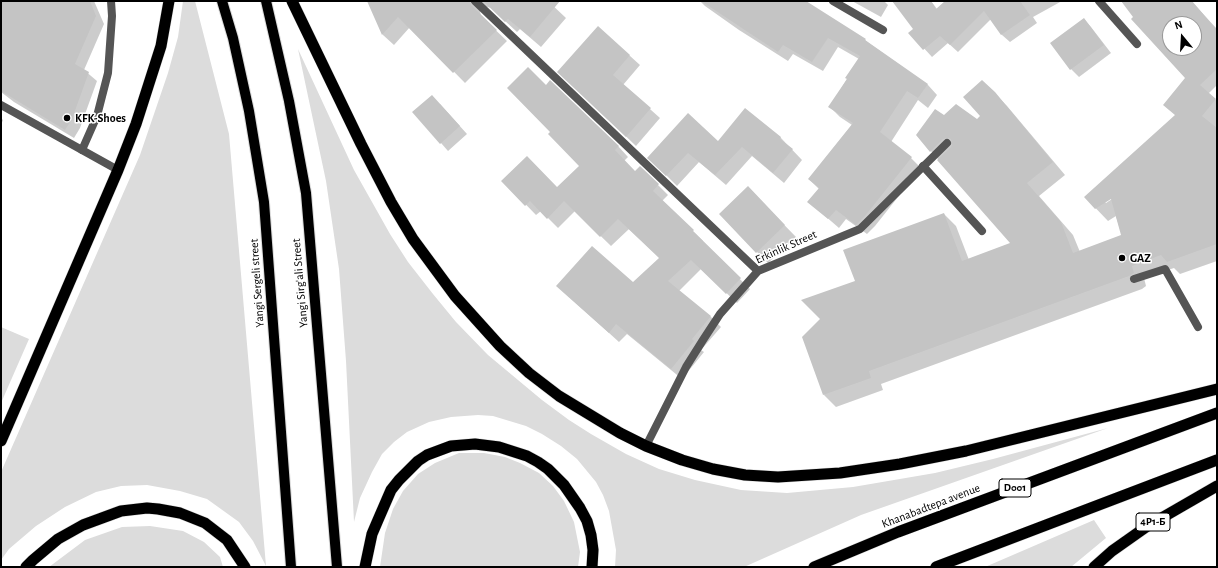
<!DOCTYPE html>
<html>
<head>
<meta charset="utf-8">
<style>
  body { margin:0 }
  #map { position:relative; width:1218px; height:568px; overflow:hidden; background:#fff; font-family:"Alegreya Sans",sans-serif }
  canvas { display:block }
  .frame { position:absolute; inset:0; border:2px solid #000; pointer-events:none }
  .north { position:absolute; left:1162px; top:16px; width:40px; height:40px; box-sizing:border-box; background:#fff; border:1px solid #999; border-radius:50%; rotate:342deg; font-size:11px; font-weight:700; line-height:16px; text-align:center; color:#000 }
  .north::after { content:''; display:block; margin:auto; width:14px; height:18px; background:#000; clip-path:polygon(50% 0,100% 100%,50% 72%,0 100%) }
</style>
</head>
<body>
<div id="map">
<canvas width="1218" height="568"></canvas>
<div class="frame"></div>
<div class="north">N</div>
</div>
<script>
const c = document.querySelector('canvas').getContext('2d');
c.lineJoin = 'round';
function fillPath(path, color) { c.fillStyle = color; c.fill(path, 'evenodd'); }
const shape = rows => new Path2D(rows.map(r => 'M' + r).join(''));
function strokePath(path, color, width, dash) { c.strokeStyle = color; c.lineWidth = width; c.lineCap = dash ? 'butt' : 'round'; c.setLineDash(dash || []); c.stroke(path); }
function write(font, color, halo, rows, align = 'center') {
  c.font = font + ' "Alegreya Sans",sans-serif'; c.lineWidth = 3; c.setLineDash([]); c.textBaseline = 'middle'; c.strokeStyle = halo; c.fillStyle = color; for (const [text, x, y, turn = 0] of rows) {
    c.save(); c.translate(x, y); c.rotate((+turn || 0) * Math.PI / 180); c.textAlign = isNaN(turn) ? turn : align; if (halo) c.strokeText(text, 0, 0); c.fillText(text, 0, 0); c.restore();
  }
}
fillPath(shape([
  [183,1,195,1,229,134,266,566,253,541,239,522,207,499,180,491,147,485,121,486,96,492,65,507,36,526,9,549,1,560,1,472,140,155,168,73,178,37],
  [298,49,354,170,390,234,408,262,433,294,456,322,488,355,542,400,569,420,591,434,626,454,659,469,695,480,741,490,787,493,853,487,935,473,993,459,1108,428,861,515,744,567,615,567,616,550,609,511,603,495,596,482,577,459,561,446,542,434,526,426,493,416,478,415,451,417,429,422,407,432,394,442,382,454,372,472,360,498,354,522,346,361,339,269,326,181],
  [1,327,29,339,1,403],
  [459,453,484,453,505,457,520,463,539,473,553,486,564,501,574,522,580,552,578,567,380,567,385,533,393,509,403,491,418,474,435,463],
  [1094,520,1106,538,1071,567,985,567],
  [150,526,183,531,204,542,220,557,223,567,49,567,85,540,122,527]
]), '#dcdcdc');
fillPath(shape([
  [1,1,94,1,104,24,84,70,97,81,80,128,74,138,14,102,1,92],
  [368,1,548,1,566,18,541,47,520,29,517,32,491,8,484,6,480,11,481,16,507,41,465,83,410,27,394,45,383,35],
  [700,1,804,1,865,40,870,44,928,85,937,95,928,108,918,100,891,142,911,158,921,168,875,226,867,234,846,219,839,228,809,202,819,189,809,179,852,125,840,117,830,107,859,59,838,47,823,71,793,54,788,61,739,30,705,6],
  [852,1,884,1,888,5,881,17],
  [893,1,931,1,937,9,947,1,1062,1,1033,17,1037,23,1010,42,1002,35,991,19,958,52,948,43,932,57,910,33,914,29],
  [1123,1,1191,1,1217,29,1217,85,1208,94,1217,101,1217,150,1164,105,1187,78,1134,17],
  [1170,24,1194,24,1194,48,1170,48],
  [1084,19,1091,27,1111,53,1079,77,1071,69,1052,43],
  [598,27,640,65,623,85,660,118,636,146,569,82],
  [982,81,1007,106,1065,175,1039,196,1073,235,1080,252,1122,236,1116,216,1108,221,1085,197,1217,186,1217,261,1180,274,1174,268,1144,278,1146,286,1142,289,881,384,883,390,836,407,824,395,856,281,944,214,956,226,969,260,1012,244,917,135,944,116,978,120,981,116],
  [1114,195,1115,197,1106,203,1105,202],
  [546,86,618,146,628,157,624,161,635,172,640,167,668,195,662,201,703,241,702,242,750,289,737,303,701,269,679,291,711,317,721,327,701,350,704,352,682,379,627,334,619,342,568,296,633,284,660,258,629,229,611,246,575,211,558,228,541,211,536,215,503,181,557,189,580,166,552,132],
  [440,104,467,134,448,151,441,143],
  [745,109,781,138,802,160,784,183,752,156,726,185,699,162,677,186,649,158,719,142],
  [1,118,3,120,1,125],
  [759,199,796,237,768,263,757,252]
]), '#0003');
fillPath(shape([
  [1,1,90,1,96,16,75,64,89,72,72,119,65,130,1,91],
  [367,1,470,1,471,5,497,30,453,73,398,17,382,35],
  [483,1,560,1,530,37,508,19,505,22],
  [701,1,806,1,866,39,865,40,928,84,918,98,907,91,880,132,912,157,865,216,856,225,836,210,828,219,807,202,819,188,808,179,853,123,828,107,847,79,845,78,860,56,828,38,812,62,783,45,778,52],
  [892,1,931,1,936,9,945,1,1020,1,1030,15,1001,35,984,11,950,45,940,36,923,50,908,33,913,29],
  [1121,1,1192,1,1217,30,1217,69,1200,85,1216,99,1202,116,1217,128,1217,244,1167,262,1161,255,1132,266,1134,273,1129,276,869,371,871,378,823,395,802,337,820,319,801,300,855,281,843,250,944,213,962,261,1010,243,937,160,951,147,952,144,951,139,948,138,943,139,930,152,916,135,935,109,944,115,956,104,977,119,980,116,963,97,982,80,995,92,1053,162,1027,183,1061,222,1073,253,1121,235,1111,199,1095,209,1084,197,1175,115,1163,105,1185,78,1131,19,1133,17],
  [1170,24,1194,24,1194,48,1170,48],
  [1084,18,1104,45,1070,70,1050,43],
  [598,26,630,55,613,75,651,108,626,137,557,72],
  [528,67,546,85,550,80,619,146,615,150,635,171,640,166,659,184,653,191,694,230,693,231,741,278,726,294,691,260,668,281,711,316,692,339,694,341,671,369,616,324,609,333,556,286,592,246,633,282,659,258,618,219,600,237,564,201,547,219,530,201,525,206,501,181,527,156,557,187,579,166,548,134,550,132,507,88],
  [432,95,460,126,440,144,412,112],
  [745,108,781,137,780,139,793,149,773,173,742,147,715,175,688,153,666,176,647,158,688,113,718,141],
  [748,186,785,225,756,253,719,214]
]), '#c4c4c4');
const primary = shape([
  [222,1,233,38,249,111,264,202,291,567],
  [266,1,289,101,306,193,337,567]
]);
const trunk = shape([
  [292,1,361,144,391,202,413,239,455,296,500,346,529,373,559,396,620,433,646,446,682,460,713,469,745,475,778,477,840,473,900,464,966,451,1217,389],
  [1,441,118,170,136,124,161,46,169,1],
  [26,567,33,560,58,539,83,525,121,511,147,508,158,509,180,513,205,523,227,540,245,567],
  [365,567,372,534,378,520,391,490,399,480,418,461,427,455,451,446,475,444,499,447,527,456,538,462,548,469,564,485,580,508,587,521,591,535,593,550,592,567],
  [814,567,898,532,1217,413],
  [936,567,1217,460],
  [1094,567,1112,551,1146,527,1217,486]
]);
strokePath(primary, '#dbdbdb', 12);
strokePath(trunk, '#dbdbdb', 12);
strokePath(shape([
  [82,150,97,116,108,73,112,16,111,1],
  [923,166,982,231],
  [1134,279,1165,269,1198,327]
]), '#555', 8);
strokePath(shape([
  [475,1,758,271],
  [833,1,883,30],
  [1099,1,1137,44],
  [1,105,118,170],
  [646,446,686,367,703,340,720,314,758,271,860,229,947,143]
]), '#555', 8);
strokePath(primary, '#000', 10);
strokePath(trunk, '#000', 11);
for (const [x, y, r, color] of [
  [67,118,4,"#000"],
  [1122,258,4,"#000"]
]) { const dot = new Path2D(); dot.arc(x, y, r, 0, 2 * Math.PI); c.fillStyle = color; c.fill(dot); strokePath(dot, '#fff', 1.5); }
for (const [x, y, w] of [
  [1015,488,32],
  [1153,522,34]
]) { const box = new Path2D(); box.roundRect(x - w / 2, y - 9, w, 18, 3); c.fillStyle = '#fff'; c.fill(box); strokePath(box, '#000', 1); }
write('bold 11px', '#000', null, [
  ["D001",1015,488],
  ["4Р1-Б",1153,522]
]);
write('bold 12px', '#000', '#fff', [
  ["KFK-Shoes",75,118],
  ["GAZ",1130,258]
], 'left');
write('12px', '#000', '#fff', [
  ["Erkinlik Street",786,247,-24],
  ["Yangi Sergeli street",257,283,-94],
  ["Yangi Sirg'ali Street",300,283,-95],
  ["Khanabadtepa avenue",931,506,-21]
]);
</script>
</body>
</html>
